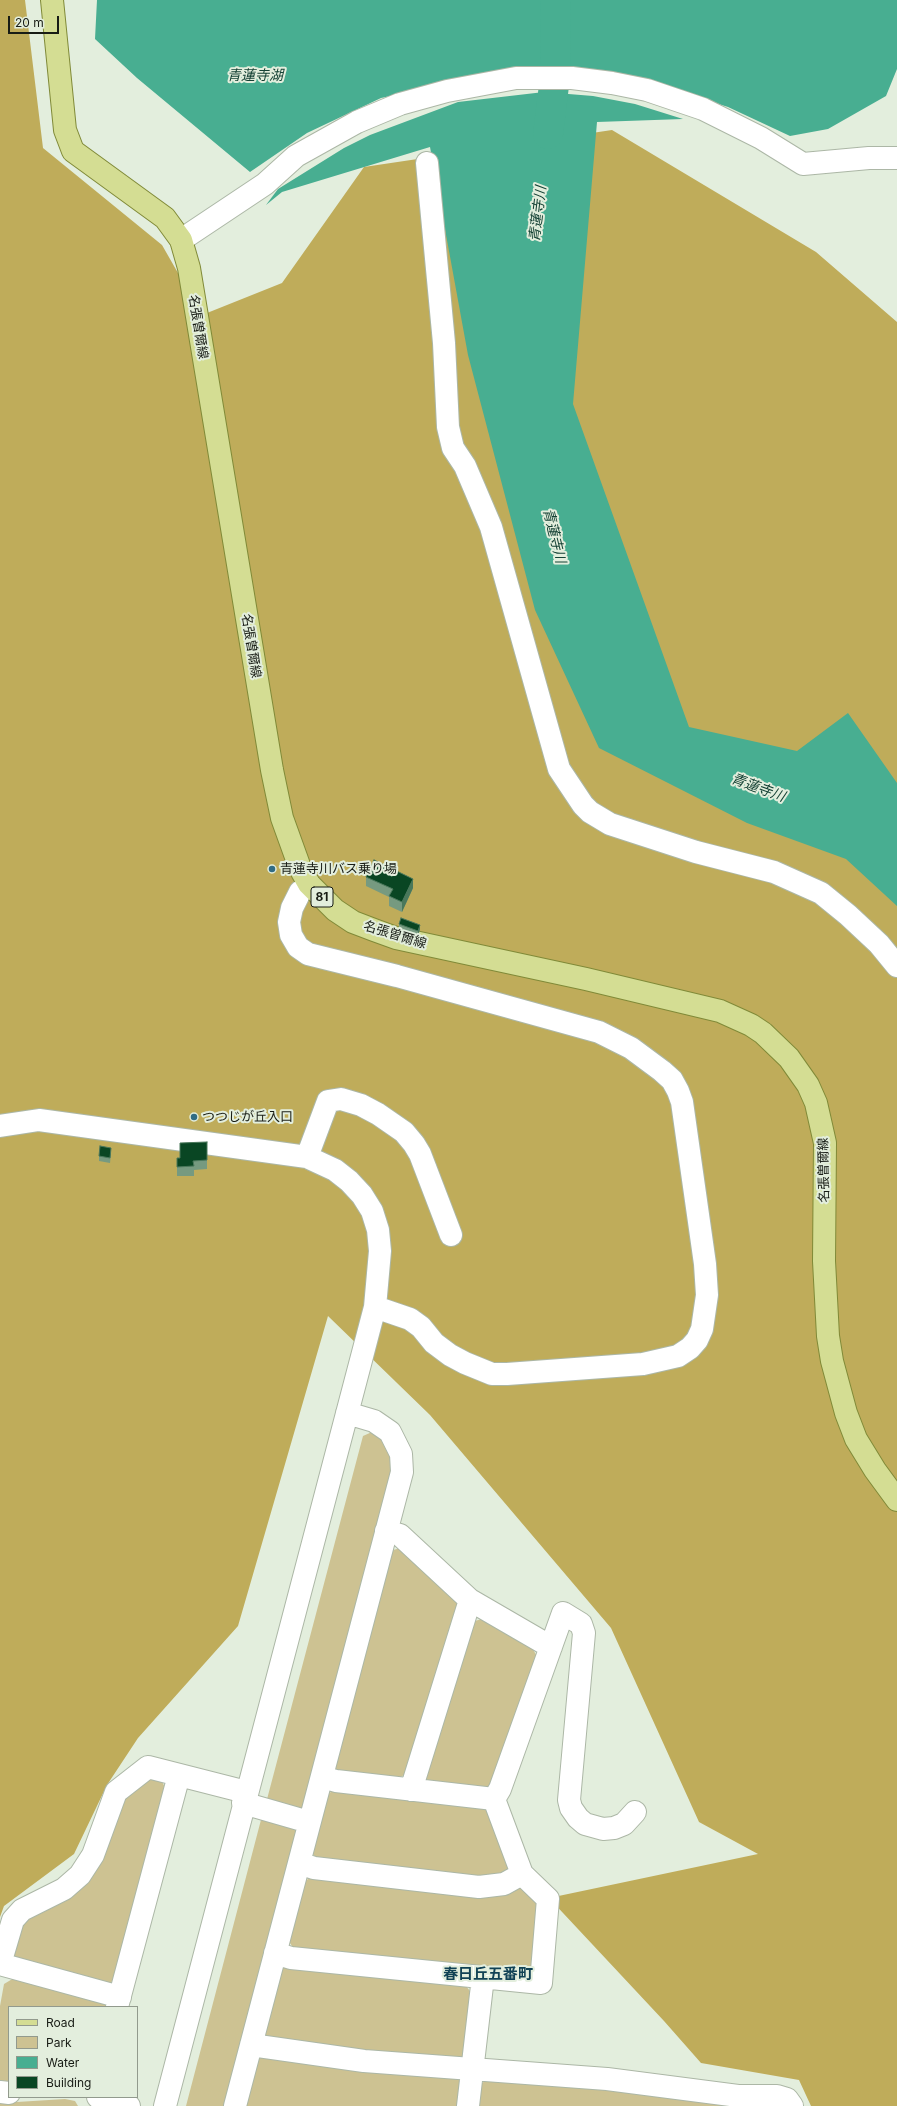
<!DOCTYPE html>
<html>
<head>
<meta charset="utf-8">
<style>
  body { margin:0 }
  #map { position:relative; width:897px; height:2106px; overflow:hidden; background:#e3eedd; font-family:Inter,sans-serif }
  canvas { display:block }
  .legend { position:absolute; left:8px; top:2006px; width:130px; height:92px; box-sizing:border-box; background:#e3eedd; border:1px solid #929a8d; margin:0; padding:5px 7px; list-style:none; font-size:12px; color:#181c15 }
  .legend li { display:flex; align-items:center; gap:8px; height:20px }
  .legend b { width:20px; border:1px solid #929a8d }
  .scale { position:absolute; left:8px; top:16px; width:51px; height:18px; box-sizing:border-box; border:2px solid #181c15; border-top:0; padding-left:5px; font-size:12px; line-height:14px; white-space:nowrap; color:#181c15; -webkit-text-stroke:3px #e3eedd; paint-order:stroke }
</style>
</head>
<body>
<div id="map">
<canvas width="897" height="2106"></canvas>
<ul class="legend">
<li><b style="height:5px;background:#d4dd93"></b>Road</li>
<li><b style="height:11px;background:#cdc292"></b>Park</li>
<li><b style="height:11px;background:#48ae91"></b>Water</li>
<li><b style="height:11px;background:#094623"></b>Building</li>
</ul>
<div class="scale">20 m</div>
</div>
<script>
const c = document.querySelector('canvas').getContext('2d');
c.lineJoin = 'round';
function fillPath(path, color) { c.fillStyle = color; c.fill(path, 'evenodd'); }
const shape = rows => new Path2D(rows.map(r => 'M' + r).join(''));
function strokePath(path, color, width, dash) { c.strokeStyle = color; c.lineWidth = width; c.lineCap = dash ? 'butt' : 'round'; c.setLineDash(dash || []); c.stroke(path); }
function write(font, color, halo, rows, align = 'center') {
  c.font = font + ' Inter,"Noto Sans JP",sans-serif'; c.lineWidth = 4; c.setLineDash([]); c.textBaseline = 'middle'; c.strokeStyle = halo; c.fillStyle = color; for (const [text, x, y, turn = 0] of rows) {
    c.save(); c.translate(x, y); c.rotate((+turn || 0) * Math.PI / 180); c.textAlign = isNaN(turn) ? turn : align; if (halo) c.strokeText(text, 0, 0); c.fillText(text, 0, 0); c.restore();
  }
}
fillPath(shape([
  [372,1432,385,1442,395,1468,304,1814,266,1803,363,1436],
  [401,1548,455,1597,459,1609,407,1773,396,1780,339,1774,331,1764,389,1551],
  [482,1619,531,1646,538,1658,494,1783,484,1788,430,1784,422,1774,471,1622],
  [152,1777,160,1778,167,1791,116,1979,106,1985,18,1962,12,1953,16,1937,28,1916,49,1905,119,1803],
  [335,1789,482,1806,490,1812,512,1863,505,1874,482,1880,319,1861,310,1851,324,1797],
  [262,1816,302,1826,228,2106,186,2106],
  [312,1877,516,1887,527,1891,540,1904,535,1966,523,1976,294,1949,288,1940,301,1883],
  [287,1965,466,1986,473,1995,467,2053,457,2059,371,2053,269,2040,262,2028,277,1973],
  [14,1978,102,2001,107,2007,9,2007,9,2086,0,2085,0,2006,4,1984],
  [267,2055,456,2077,463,2084,461,2106,243,2106,255,2061],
  [488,2078,777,2106,476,2106,479,2086],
  [65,2099,75,2101,78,2106,0,2106,0,2100,17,2102]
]), '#cdc292');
fillPath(shape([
  [0,0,25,0,43,148,162,245,202,315,282,283,364,167,612,130,816,252,897,322,897,2106,811,2106,799,2080,701,2063,664,2021,549,1898,758,1854,699,1822,611,1628,430,1415,328,1316,238,1626,138,1738,107,1785,74,1854,4,1906,0,1917]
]), '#bfac5a');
fillPath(shape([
  [97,0,897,0,897,69,886,96,828,129,790,136,728,107,656,84,475,78,381,98,307,133,250,172,137,78,95,39],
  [544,92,593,96,635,104,683,119,597,122,573,404,689,727,797,751,848,713,897,783,897,906,846,859,747,823,599,748,535,610,468,355,430,147,282,192,266,205,278,189,344,148,370,135,458,102]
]), '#48ae91');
strokePath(shape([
  [548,134,556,69,555,0]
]), '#48ae91', 30);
const minor = shape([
  [427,163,444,343,448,427,453,448,465,466,491,527,559,769,583,805,590,812,610,824,696,852,774,872,821,893,848,915,879,944,897,966],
  [181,240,265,184,296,156,357,122,400,104,447,91,516,78,572,78,612,83,647,90,703,109,761,138,803,164,869,158,897,158],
  [309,884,300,892,292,908,289,922,291,935,298,947,308,954,397,976,599,1032,631,1048,662,1071,672,1080,678,1091,682,1102,705,1264,707,1295,702,1329,697,1340,690,1348,678,1356,643,1364,507,1374,492,1374,465,1363,450,1355,434,1343,421,1327,410,1319,375,1307],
  [0,1126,39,1120,307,1157,335,1170,349,1181,362,1195,372,1211,378,1230,380,1251,375,1307,165,2106],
  [307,1157,328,1101,341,1099,361,1105,378,1114,404,1132,414,1144,420,1154,451,1235],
  [386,1531,400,1535,470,1600,551,1647],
  [322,1777,336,1781,494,1799],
  [411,1790,470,1600],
  [243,1803,302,1820],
  [299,1863,314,1868,479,1887,504,1884,522,1874],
  [275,1953,291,1958,541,1983,548,1899,522,1874,494,1799,500,1789,563,1613,581,1624,584,1633,569,1800,571,1808,578,1818,585,1824,603,1829,614,1828,624,1824,635,1812],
  [0,1964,13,1920,22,1910,64,1889,80,1875,93,1855,116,1792,148,1767,246,1792],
  [0,1964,120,1997],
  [117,2007,179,1775],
  [251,2045,364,2061,607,2079,738,2096,777,2096,787,2099,792,2106],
  [0,2092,9,2093],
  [98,2097,129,2106],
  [235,2106,402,1472,401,1454,390,1432,374,1421,347,1413],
  [468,2106,483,1977]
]);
const major = shape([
  [52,0,65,130,73,151,165,218,181,240,189,268,272,770,282,818,300,868,309,884,335,910,353,922,374,930,396,938,586,979,720,1011,751,1025,763,1033,789,1058,808,1085,816,1103,825,1143,824,1261,828,1336,832,1361,846,1413,856,1439,875,1470,897,1500]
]);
strokePath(minor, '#acb7a6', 24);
strokePath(major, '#808a38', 24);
strokePath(minor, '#fff', 22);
strokePath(major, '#d4dd93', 22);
fillPath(shape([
  [366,877,413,888,402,912,389,906,389,897,366,886],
  [399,924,420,929,418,936,399,929],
  [207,1142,207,1169,194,1170,194,1176,177,1176,177,1158,180,1158],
  [111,1153,110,1163,99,1161,99,1156]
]), '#769a80');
fillPath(shape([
  [413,879,413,888,402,912,402,902],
  [420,925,420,929,418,936,418,931]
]), '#4a785b');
const building = shape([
  [374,860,413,879,402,902,389,896,393,889,366,877,374,860],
  [401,918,420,925,418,931,399,924,401,918],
  [207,1142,207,1160,193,1161,194,1166,177,1167,177,1158,180,1158,180,1143,207,1142],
  [100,1146,111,1148,110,1158,99,1156,100,1146]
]);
fillPath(building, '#094623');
strokePath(building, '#4a785b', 1);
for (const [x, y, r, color] of [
  [272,869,4,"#316c84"],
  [194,1117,4,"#316c84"]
]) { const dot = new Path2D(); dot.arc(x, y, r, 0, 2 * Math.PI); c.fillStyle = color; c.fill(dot); strokePath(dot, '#e3eedd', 1.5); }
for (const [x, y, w] of [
  [322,897,22]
]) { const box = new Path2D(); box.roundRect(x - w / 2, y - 10, w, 20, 3); c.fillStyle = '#e3eedd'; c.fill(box); strokePath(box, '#181c15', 1); }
write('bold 12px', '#181c15', null, [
  ["81",322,897]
]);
write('13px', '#181c15', '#e3eedd', [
  ["名張曽爾線",198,327,81],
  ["名張曽爾線",251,646,81],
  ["名張曽爾線",395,935,17],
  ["名張曽爾線",824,1170,-91]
]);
write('13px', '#181c15', '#e3eedd', [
  ["青蓮寺川バス乗り場",280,869],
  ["つつじが丘入口",202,1117]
], 'left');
write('italic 14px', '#144134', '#e3eedd', [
  ["青蓮寺湖",255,76],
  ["青蓮寺川",538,214,-83],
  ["青蓮寺川",554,536,76],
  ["青蓮寺川",758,788,20]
]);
write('bold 15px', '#114255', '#e3eedd', [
  ["春日丘五番町",488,1974]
]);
</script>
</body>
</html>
